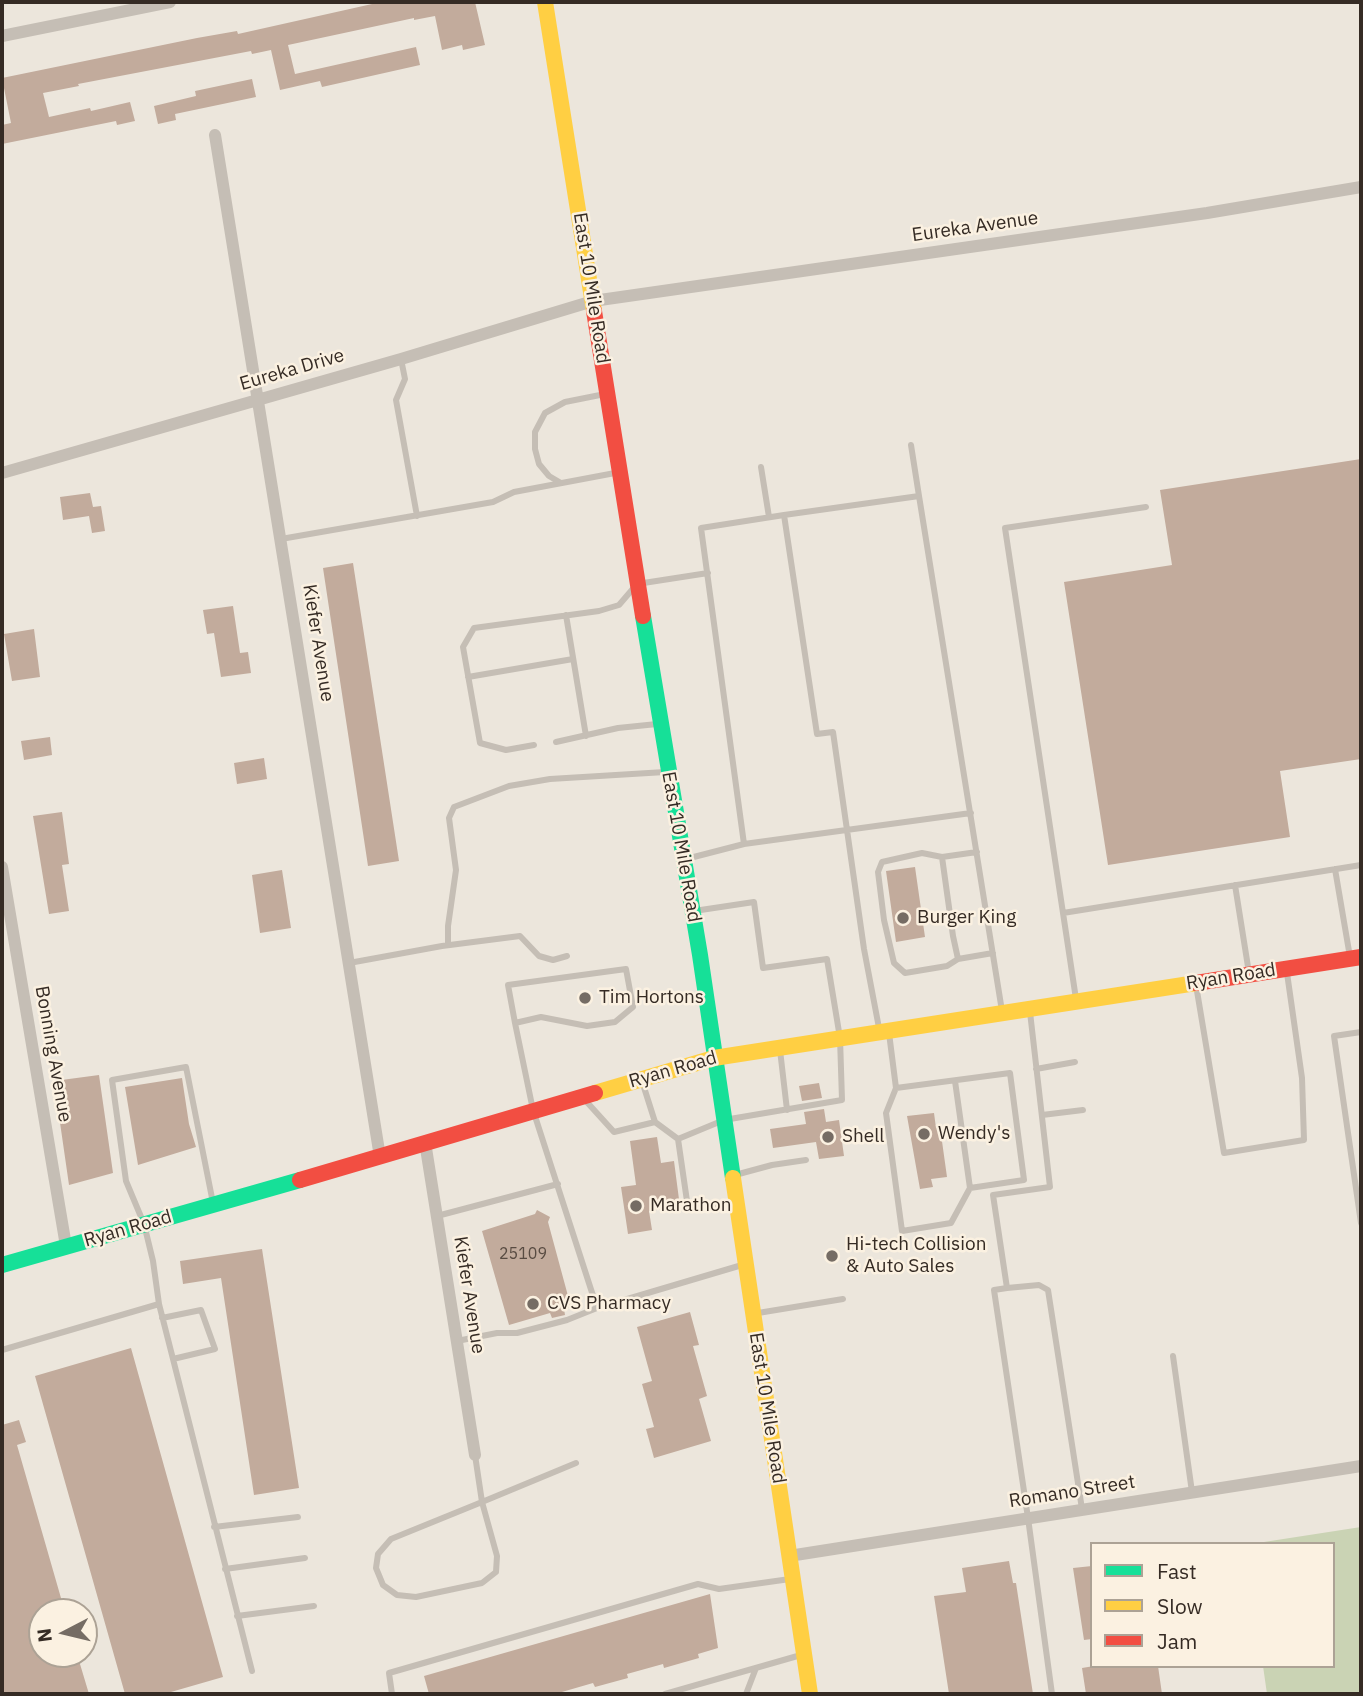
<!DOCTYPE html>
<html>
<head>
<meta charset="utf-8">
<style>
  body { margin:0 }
  #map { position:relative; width:1363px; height:1696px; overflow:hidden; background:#ece6dc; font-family:"IBM Plex Sans",sans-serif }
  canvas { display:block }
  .frame { position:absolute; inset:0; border:4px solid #352b24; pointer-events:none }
  .legend { position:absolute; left:1090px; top:1542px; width:245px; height:126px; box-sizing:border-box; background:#fbf1e1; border:2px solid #aca295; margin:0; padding:9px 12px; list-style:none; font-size:21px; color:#352b24 }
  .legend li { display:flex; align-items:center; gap:14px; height:35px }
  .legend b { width:35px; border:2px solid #aca295 }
  .north { position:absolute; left:28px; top:1598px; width:70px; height:70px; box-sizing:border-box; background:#fbf1e1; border:2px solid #aca295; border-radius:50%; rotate:263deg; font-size:19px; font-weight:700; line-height:28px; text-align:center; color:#352b24 }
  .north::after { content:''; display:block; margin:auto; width:24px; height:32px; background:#756c64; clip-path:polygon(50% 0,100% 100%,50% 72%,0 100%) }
</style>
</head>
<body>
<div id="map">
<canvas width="1363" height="1696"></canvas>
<div class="frame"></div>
<ul class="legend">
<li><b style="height:9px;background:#16e098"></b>Fast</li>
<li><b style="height:9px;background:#ffcf43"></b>Slow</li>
<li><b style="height:9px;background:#f24e42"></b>Jam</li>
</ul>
<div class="north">N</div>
</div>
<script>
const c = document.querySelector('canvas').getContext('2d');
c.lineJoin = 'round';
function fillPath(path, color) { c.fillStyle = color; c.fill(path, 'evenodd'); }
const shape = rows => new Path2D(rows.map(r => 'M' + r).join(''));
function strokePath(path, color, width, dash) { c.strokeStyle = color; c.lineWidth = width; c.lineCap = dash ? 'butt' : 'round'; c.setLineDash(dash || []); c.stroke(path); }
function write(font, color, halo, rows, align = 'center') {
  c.font = font + ' "IBM Plex Sans",sans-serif'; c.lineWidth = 5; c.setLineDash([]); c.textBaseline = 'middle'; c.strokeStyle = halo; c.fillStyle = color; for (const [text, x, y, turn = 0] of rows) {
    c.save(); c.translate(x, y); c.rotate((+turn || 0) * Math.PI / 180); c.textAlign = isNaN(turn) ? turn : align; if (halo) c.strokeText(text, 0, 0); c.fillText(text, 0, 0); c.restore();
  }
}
fillPath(shape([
  [1361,1527,1361,1694,1267,1694,1263,1666,1333,1666,1333,1544,1251,1544]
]), '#cad3b4');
fillPath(shape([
  [381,2,475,2,485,45,463,50,462,45,442,50,435,16,414,20,414,18,288,45,295,74,416,47,420,65,322,87,320,81,280,90,271,50,252,54,251,51,78,84,79,86,43,93,49,117,90,108,91,111,130,102,135,121,117,125,116,121,2,144,2,125,11,123,2,78,197,38,237,31,238,34],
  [252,79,256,97,175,114,176,120,158,124,154,106,196,96,195,91],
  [1361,459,1361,759,1280,771,1290,837,1108,865,1064,582,1172,565,1160,490],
  [90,493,93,507,101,506,105,531,92,533,89,516,63,520,60,497],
  [353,563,399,861,368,866,323,568],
  [233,606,240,653,248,652,251,673,221,677,214,633,207,634,203,610],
  [34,629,40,677,12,681,4,634],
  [50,737,52,755,24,760,21,741],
  [264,758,267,779,237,784,234,763],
  [62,812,69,864,62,865,69,911,49,914,33,816],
  [915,867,925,937,896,942,886,871],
  [282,870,291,928,260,933,252,875],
  [99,1075,113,1173,69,1185,54,1081],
  [182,1078,189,1124,196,1147,138,1165,125,1087],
  [819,1083,822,1098,802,1101,799,1086],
  [824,1109,826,1122,839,1120,844,1156,819,1159,816,1142,773,1148,770,1129,806,1124,804,1112],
  [934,1113,936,1128,940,1127,947,1177,931,1179,933,1187,920,1189,907,1116],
  [657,1137,661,1163,674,1161,680,1207,649,1211,652,1230,628,1234,621,1187,636,1185,630,1141],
  [537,1210,550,1217,548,1222,571,1307,564,1309,565,1315,552,1318,550,1313,509,1325,482,1231,535,1214],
  [262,1249,299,1488,254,1495,221,1278,183,1284,180,1261],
  [690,1312,699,1345,693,1346,707,1396,699,1399,711,1441,654,1458,646,1429,654,1427,642,1384,652,1381,637,1327],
  [131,1348,223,1677,164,1694,125,1694,35,1376],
  [19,1420,26,1442,17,1445,65,1612,42,1612,42,1654,77,1654,89,1694,2,1694,2,1425],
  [1009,1561,1013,1583,1016,1583,1033,1694,949,1694,934,1596,966,1592,962,1568],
  [1092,1566,1092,1639,1084,1640,1073,1568],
  [710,1594,718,1648,698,1654,699,1658,664,1668,663,1664,627,1674,628,1678,595,1687,593,1683,555,1694,429,1694,424,1676],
  [1094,1666,1158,1666,1162,1694,1086,1694,1082,1668]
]), '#c2ab9c');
strokePath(shape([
  [401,359,405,379,396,400,417,516],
  [911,445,919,496],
  [761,467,769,517],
  [561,483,549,476,539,464,535,449,535,432,545,413,565,402,605,394],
  [281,539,493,502,514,492,615,473],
  [566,615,586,736],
  [468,677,573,659],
  [556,742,618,728,657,724],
  [534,745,506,750,480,743,463,647,474,628,599,611,619,605,637,584,708,573],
  [744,844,701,528,784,515],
  [977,852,942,857,953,936,958,959,993,953],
  [942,857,922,853,882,862,878,872,884,920,894,963,905,973,947,966,958,959],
  [686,859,744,844,971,813],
  [1335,869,1350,957],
  [1235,885,1249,973],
  [694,911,754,902,763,968,827,959,840,1038,842,1100,724,1120,678,1139,688,1208,734,1205],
  [1063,913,1005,528,1146,507],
  [448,945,448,926,456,870,449,818,454,807,509,786,550,779,665,772],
  [349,963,442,946,520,936,539,956,553,960,567,956],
  [1196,985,1224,1153,1304,1140,1302,1078,1287,973],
  [1076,999,1063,913,1361,865],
  [1030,1012,1050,1187,993,1195,1007,1288,994,1290,1028,1518,1052,1694],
  [515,1023,541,1017,587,1026,615,1022,633,1007,626,969,508,985,515,1023,533,1110,597,1308,742,1265],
  [879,1028,864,949,833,732,817,734,784,515,919,496,1002,1011],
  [1361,1032,1334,1036,1361,1223],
  [889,1033,896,1088,886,1113,902,1231,951,1223,970,1188,955,1081],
  [780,1050,787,1110],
  [1036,1069,1075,1062],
  [642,1081,655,1122],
  [896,1088,1010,1073,1024,1180,970,1188],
  [585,1100,614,1132,655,1122,678,1139],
  [1042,1115,1083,1110],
  [735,1175,772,1165,806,1160],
  [437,1216,558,1184],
  [1007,1288,1039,1285,1048,1290,1082,1509],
  [159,1304,173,1359],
  [758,1313,843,1299],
  [162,1318,201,1310,215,1349,173,1359,252,1671],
  [457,1341,497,1333,517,1333,567,1320,597,1308],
  [2,1350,159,1304,153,1261,144,1224,126,1181,112,1080,186,1067,213,1203],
  [1173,1356,1192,1492],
  [475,1455,482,1502,497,1556,496,1572,482,1583,416,1597,397,1595,383,1585,376,1568,378,1554,391,1539,482,1502,576,1463],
  [214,1527,298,1517],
  [225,1569,305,1558],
  [237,1616,314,1606],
  [392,1694,389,1673,698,1584,719,1589,790,1579],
  [665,1694,801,1655],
  [746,1694,756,1668]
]), '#c5beb5', 6);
strokePath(shape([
  [2,36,170,2],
  [215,135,380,1157],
  [2,473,401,359,593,301,1207,213,1361,187],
  [2,867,66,1246],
  [425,1142,475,1455],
  [789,1556,1361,1466]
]), '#c5beb5', 12);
strokePath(shape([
  [643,616,700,955,733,1178],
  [2,1265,300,1180]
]), '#16e098', 16);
strokePath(shape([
  [545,2,594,311],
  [595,1093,714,1058,1196,983],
  [733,1178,810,1694]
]), '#ffcf43', 16);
strokePath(shape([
  [594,311,643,616],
  [1196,983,1361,957],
  [300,1180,595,1093]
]), '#f24e42', 16);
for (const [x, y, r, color] of [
  [903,918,7,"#756c64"],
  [585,998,7,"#756c64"],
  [924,1134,7,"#756c64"],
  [828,1137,7,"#756c64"],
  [636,1206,7,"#756c64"],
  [832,1256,7,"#756c64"],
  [533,1304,7,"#756c64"]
]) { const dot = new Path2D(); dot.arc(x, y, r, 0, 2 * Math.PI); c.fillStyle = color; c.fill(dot); strokePath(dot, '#fbf1e1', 2.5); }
write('16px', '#584b42', null, [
  ["25109",523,1254]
]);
write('19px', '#352b24', '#fbf1e1', [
  ["Eureka Avenue",975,227,-8],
  ["East 10 Mile Road",591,288,81],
  ["Eureka Drive",292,370,-16],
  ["Kiefer Avenue",318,643,81],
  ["East 10 Mile Road",681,847,80],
  ["Ryan Road",1231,977,-9],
  ["Bonning Avenue",53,1054,80],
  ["Ryan Road",673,1070,-16],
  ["Ryan Road",128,1229,-16],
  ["Kiefer Avenue",469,1295,81],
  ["East 10 Mile Road",767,1408,81],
  ["Romano Street",1072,1492,-9]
]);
write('19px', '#352b24', '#fbf1e1', [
  ["Burger King",917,918],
  ["Tim Hortons",599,998],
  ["Wendy's",938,1134],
  ["Shell",842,1137],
  ["Marathon",650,1206],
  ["Hi-tech Collision",846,1245],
  ["& Auto Sales",846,1267],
  ["CVS Pharmacy",547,1304]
], 'left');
</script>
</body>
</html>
